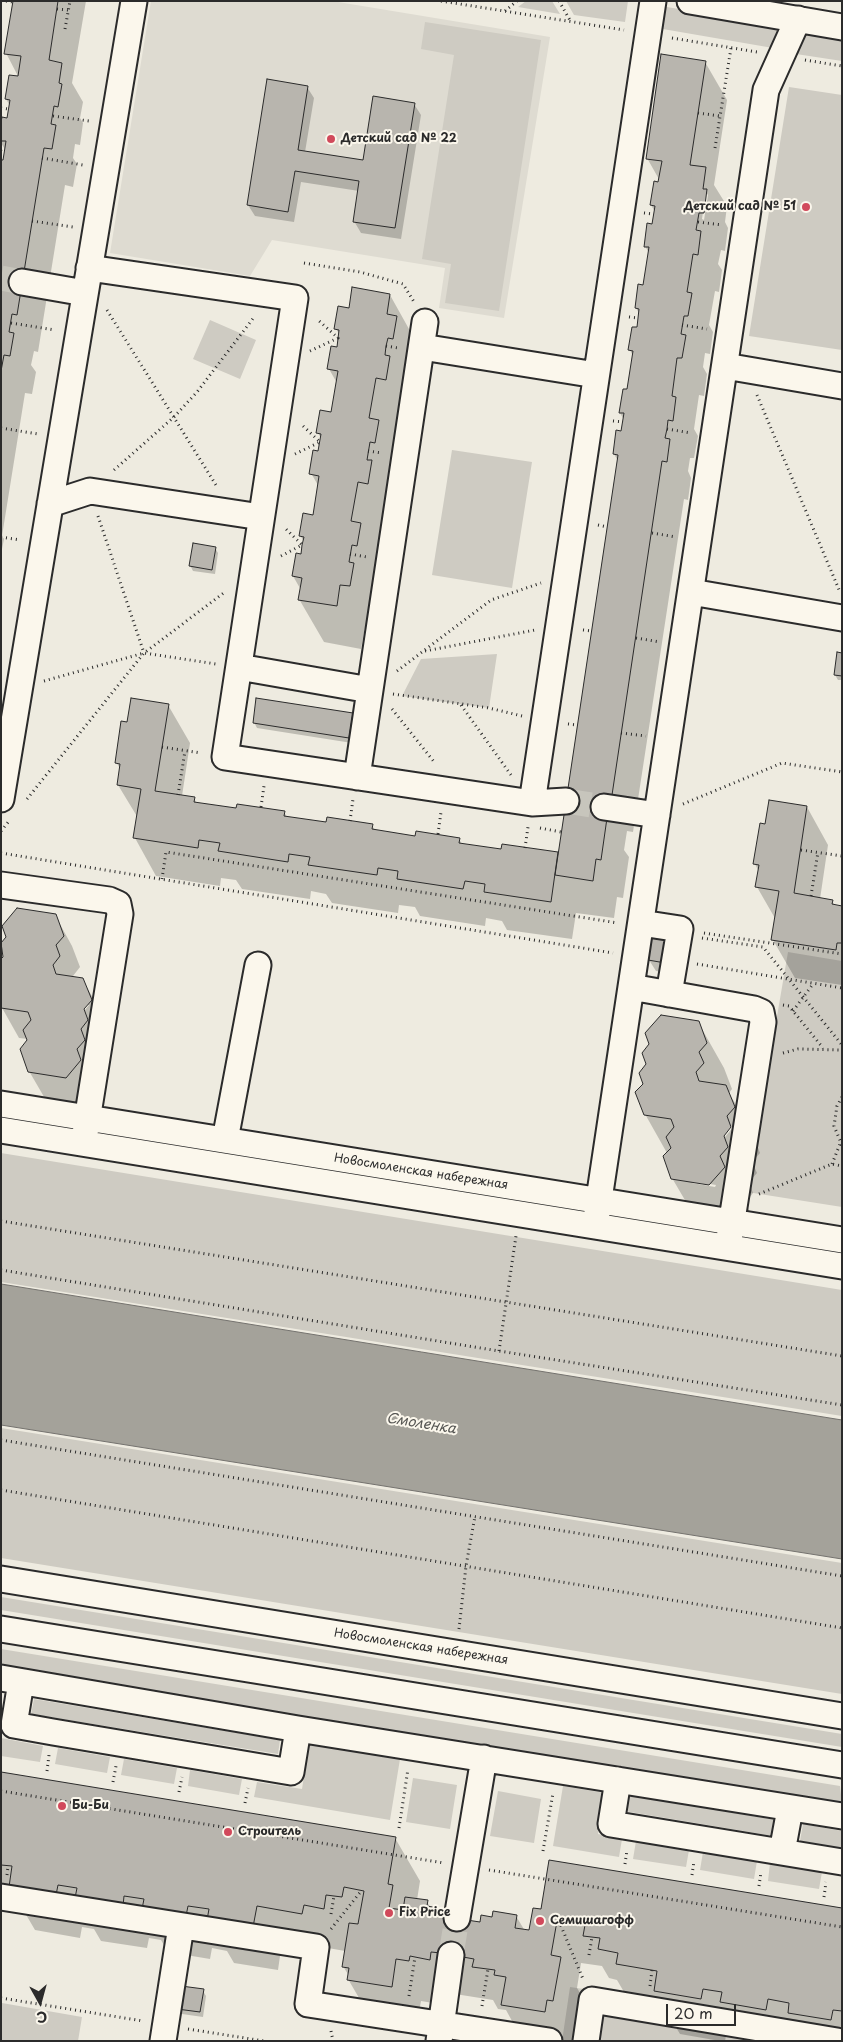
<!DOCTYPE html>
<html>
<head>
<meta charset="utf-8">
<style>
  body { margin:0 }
  #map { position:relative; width:843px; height:2042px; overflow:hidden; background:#eeebe0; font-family:"Playpen Sans",sans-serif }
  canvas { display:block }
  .frame { position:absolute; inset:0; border:2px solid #2b2b2b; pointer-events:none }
  .north { position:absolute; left:15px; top:1977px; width:50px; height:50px; -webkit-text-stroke:4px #fbf7ec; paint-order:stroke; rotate:173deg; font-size:14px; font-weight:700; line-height:20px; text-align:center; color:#2b2b2b }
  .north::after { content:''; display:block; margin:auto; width:18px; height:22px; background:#2b2b2b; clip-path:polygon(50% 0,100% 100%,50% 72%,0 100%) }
  .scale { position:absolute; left:666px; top:2004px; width:70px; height:22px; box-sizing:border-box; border:2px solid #2b2b2b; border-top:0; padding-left:6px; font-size:15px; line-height:18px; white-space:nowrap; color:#2b2b2b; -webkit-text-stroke:4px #fbf7ec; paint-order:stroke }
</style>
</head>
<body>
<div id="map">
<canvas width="843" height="2042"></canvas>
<div class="frame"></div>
<div class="north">С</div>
<div class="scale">20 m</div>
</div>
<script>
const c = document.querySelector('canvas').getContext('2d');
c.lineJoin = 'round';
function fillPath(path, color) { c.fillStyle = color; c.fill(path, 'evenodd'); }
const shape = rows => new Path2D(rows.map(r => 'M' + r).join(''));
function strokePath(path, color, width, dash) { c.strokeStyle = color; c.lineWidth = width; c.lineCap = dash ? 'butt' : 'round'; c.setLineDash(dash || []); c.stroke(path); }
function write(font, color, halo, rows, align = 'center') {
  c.font = font + ' "Playpen Sans",sans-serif'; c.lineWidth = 4; c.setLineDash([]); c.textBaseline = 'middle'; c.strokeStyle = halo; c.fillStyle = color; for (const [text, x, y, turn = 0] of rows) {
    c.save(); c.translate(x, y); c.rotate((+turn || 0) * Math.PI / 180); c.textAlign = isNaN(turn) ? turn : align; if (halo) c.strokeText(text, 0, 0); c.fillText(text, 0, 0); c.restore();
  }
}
fillPath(shape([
  [151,1,332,1,550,37,504,318,439,308,445,268,272,240,250,276,110,253]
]), '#dedbd1');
fillPath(shape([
  [526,1,552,1,560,14,518,7],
  [566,1,628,1,625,22,574,15],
  [661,6,780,26,773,48,657,28],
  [425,22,541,40,499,311,445,303,451,264,422,259,454,55,421,49],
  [813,34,842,38,842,61,796,54,800,41,806,35],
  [789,87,842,95,842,350,749,336],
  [210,320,256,340,240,379,193,359],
  [452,450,532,462,512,588,432,575],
  [497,654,489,708,402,696,421,659],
  [788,952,842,961,842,1207,747,1192],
  [1,1153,842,1290,842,1416,1,1282],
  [1,1428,842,1563,842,1694,1,1558],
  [1,1597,842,1734,842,1747,1,1610],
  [1,1649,840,1786,842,1803,837,1804,1,1668],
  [34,1699,280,1740,278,1754,31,1714],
  [1,1738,43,1746,40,1762,1,1756],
  [309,1744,400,1759,390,1820,254,1797,257,1782,302,1789],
  [58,1748,110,1757,107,1773,55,1764],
  [124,1759,177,1768,174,1784,121,1775],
  [190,1770,242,1779,239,1795,188,1786],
  [413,1778,457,1785,450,1829,406,1822],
  [563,1786,605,1793,598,1834,622,1839,619,1857,553,1846],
  [498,1791,541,1799,534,1843,490,1836],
  [626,1794,775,1820,773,1836,624,1811],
  [803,1824,842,1831,842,1848,800,1841],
  [636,1841,689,1850,686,1867,633,1859],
  [703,1852,757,1861,754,1879,700,1870],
  [770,1863,822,1872,819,1889,768,1881],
  [570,1987,805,2021,803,2041,562,2041],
  [2,2003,82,2017,78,2041,1,2041]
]), '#cecbc2');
const water = shape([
  [1,1284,842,1420,842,1559,1,1425,1,1284]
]);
fillPath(water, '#a4a29a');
strokePath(water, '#74726e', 1);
fillPath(shape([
  [14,1,86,1,72,83,83,102,80,118,83,123,80,145,75,144,73,158,77,164,73,187,65,185,38,352,34,351,31,365,36,372,32,394,25,393,2,536,4,539,1,554,1,161,4,162,6,151,1,143,1,130,8,119,10,106,6,99,19,78,6,53],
  [705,62,727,100,714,185,727,206,725,222,728,228,725,251,721,250,718,264,722,270,719,292,715,291,709,325,713,332,710,354,705,353,703,367,707,374,704,396,699,395,694,429,698,436,694,458,690,458,688,471,691,478,688,500,684,499,633,832,627,831,624,850,629,857,623,898,617,897,614,918,576,913,572,939,507,930,502,921,486,918,485,926,420,916,415,907,399,905,398,913,332,903,326,894,311,891,310,899,242,889,236,880,221,878,220,886,156,876,135,838,138,818,118,785,121,770,116,762,128,723,168,705,190,743,182,796,194,798,197,804,237,810,284,812,287,817,327,824,372,826,376,831,416,837,459,839,462,844,502,850,503,846,559,854,618,461,614,454,622,433,624,420,620,413,628,391,633,356,630,350,638,328,640,315,636,308,644,287,649,253,645,246,653,225,655,212,651,205,660,181,647,158],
  [706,192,708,195,704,220,702,219],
  [307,87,314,98,305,152,364,161,414,104,421,115,401,239,361,233,354,221,359,191,301,182,294,222,255,216,248,205],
  [390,295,414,338,377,553,385,567,374,629,365,627,361,649,324,642,299,599,301,590,293,576,302,555,304,542,300,535,314,516,319,487,311,473,320,453,322,440,318,433,332,413,337,383,329,369,338,348,340,335,336,329,350,309],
  [215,548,218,553,215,574,193,571,190,565],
  [842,654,842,680,838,680,835,675],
  [352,714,356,720,352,743,257,728,254,722],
  [807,807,828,845,820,899,832,901,835,906,842,907,842,985,795,978,773,940,776,920,757,887,759,872,755,864,766,825],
  [55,915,72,946,80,967,73,976,73,978,82,979,100,1010,84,1108,47,1102,29,1071,28,1039,19,1038,1,1006,4,957,1,945,8,937],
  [85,1005,89,1005,81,1015],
  [654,930,676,974,656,971,649,960],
  [698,1022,724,1068,732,1089,729,1093,752,1132,760,1153,752,1162,757,1173,749,1182,753,1193,746,1202,750,1213,699,1224,672,1178,667,1153,645,1114],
  [730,1126,734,1126,721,1142,719,1140],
  [692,1181,716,1185,715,1187,692,1183],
  [1,1773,395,1838,420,1881,417,1900,427,1902,431,1908,438,1909,442,1917,481,1923,493,1918,516,1916,525,1931,530,1932,534,1909,842,1909,842,2041,744,2041,739,2033,727,2031,725,2041,720,2041,680,2034,666,2011,642,2007,635,1994,624,1992,617,1980,609,1978,602,1966,581,1963,577,1988,585,2001,578,2041,523,2041,506,2010,498,2009,493,2000,455,1994,433,2003,421,2001,416,2029,373,2022,348,1979,349,1976,343,1966,345,1951,328,1948,281,1949,278,1970,234,1963,227,1951,212,1948,210,1959,168,1952,161,1940,149,1938,147,1948,101,1941,94,1929,82,1927,80,1938,35,1930,21,1906,1,1903],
  [203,1991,206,1996,203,2017,182,2014,179,2009]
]), '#0003');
const building = shape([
  [13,1,58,1,49,60,62,63,59,83,62,84,58,107,54,106,51,124,56,125,52,149,44,148,17,315,12,314,9,332,14,333,10,356,4,355,1,371,1,160,3,160,6,141,1,141,1,122,2,117,7,118,10,100,5,99,9,75,18,76,21,56,4,54,13,1],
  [661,54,706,61,690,165,706,167,703,189,707,189,704,213,699,213,696,230,701,231,698,255,693,254,687,292,692,293,688,316,684,316,681,334,686,335,682,358,677,358,672,396,676,397,673,421,668,420,667,429,665,438,670,439,667,462,662,461,612,795,606,794,602,817,607,818,601,860,596,859,593,881,555,875,618,455,613,454,616,430,621,431,624,413,619,413,623,389,627,389,633,351,628,350,632,327,637,327,639,309,635,308,638,284,643,285,649,247,644,247,647,223,652,224,655,206,650,205,654,181,658,182,662,161,646,159,661,54],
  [267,79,308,86,298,150,363,160,373,96,415,103,395,228,353,222,359,181,295,171,288,212,247,205,267,79],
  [352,287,390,294,387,314,397,316,393,339,388,338,386,346,385,355,390,356,386,380,376,378,369,418,379,420,375,443,370,442,367,460,372,460,368,484,358,482,351,521,361,523,357,546,352,545,349,562,354,563,350,586,340,585,337,606,298,600,302,578,292,576,296,553,301,554,302,545,304,537,299,536,303,513,313,515,319,476,309,474,313,450,318,451,321,434,316,433,320,410,331,412,338,371,327,369,331,346,337,347,339,330,334,329,338,306,349,308,352,287],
  [193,543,216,547,212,570,189,566,193,543],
  [837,652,842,653,842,676,834,675,837,652],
  [131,698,169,704,155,791,195,797,194,802,236,808,237,804,285,811,284,816,326,822,327,817,373,824,372,829,415,836,416,831,460,838,459,843,501,849,502,844,558,852,551,902,484,892,485,884,465,881,463,889,397,879,398,871,378,868,377,875,308,865,310,857,289,854,288,862,218,851,220,843,199,840,198,848,133,838,141,789,117,785,120,764,115,763,121,721,127,722,131,698],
  [256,698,353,713,349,738,253,723,256,698],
  [769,800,807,806,794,893,833,900,832,904,842,906,842,943,837,943,836,950,771,940,779,891,755,887,759,865,753,864,760,823,765,824,769,800],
  [17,908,56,914,64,936,56,945,60,956,53,965,56,974,83,978,92,1000,84,1009,88,1020,81,1029,85,1040,77,1049,81,1060,66,1078,28,1072,20,1049,27,1040,23,1030,31,1020,28,1012,1,1008,1,959,3,957,1,943,6,937,2,926,17,908],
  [653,928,675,932,671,964,648,960,653,928],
  [661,1015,699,1021,707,1043,699,1052,704,1063,696,1072,699,1081,726,1085,735,1107,727,1116,731,1127,724,1136,728,1147,720,1156,725,1167,709,1185,671,1179,663,1156,671,1148,666,1137,674,1127,671,1119,644,1115,635,1092,643,1084,639,1073,646,1064,642,1053,649,1044,645,1033,661,1015],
  [1,1772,396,1837,388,1884,393,1885,389,1908,403,1910,405,1897,428,1900,427,1906,438,1908,437,1915,447,1917,480,1922,481,1915,492,1917,493,1911,517,1915,515,1928,529,1930,533,1908,541,1909,549,1860,842,1908,842,2011,833,2010,831,2020,788,2013,789,2003,768,1999,766,2010,720,2002,722,1992,709,1990,703,1989,701,1999,654,1991,657,1971,616,1964,618,1953,598,1949,600,1938,583,1936,585,1925,557,1921,551,1955,561,1957,553,2001,547,2000,545,2012,501,2005,506,1977,494,1975,495,1970,472,1967,474,1959,441,1953,431,1952,430,1960,410,1956,409,1961,396,1959,392,1987,347,1980,349,1968,342,1967,349,1923,358,1924,364,1891,344,1887,342,1897,326,1895,324,1909,304,1905,302,1914,257,1906,253,1927,207,1920,209,1909,188,1906,186,1916,142,1909,144,1899,124,1896,123,1906,75,1898,77,1888,58,1885,56,1895,9,1887,12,1866,1,1865,1,1772],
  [181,1986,204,1989,200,2012,177,2009,181,1986]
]);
fillPath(building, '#b8b5ae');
strokePath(building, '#2b2b2b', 1);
strokePath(shape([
  [1,278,22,282],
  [566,801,604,807],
  [451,1955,457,1918]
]), '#c7c5bc', 25, [25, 12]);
const minor = shape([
  [690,1,842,27],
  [89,268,295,298,225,757,532,803,566,801],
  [22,282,85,293],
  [422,347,596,375],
  [725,366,842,386],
  [50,504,90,491,261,517],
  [691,592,842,618],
  [239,667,370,690],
  [357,777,425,322],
  [1,799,134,1],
  [532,803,653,1],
  [604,807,657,815],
  [1,885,109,900,118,904,120,914,85,1133],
  [641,923,680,929,669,994],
  [631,987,754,1009,761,1012,763,1022,729,1239],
  [1,1104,842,1240],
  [1,1130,842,1266],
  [225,1140,258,965],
  [595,1226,766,90,798,19],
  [1,1579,842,1716],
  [1,1629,842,1765],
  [1,1678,298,1729,842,1816],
  [21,1682,14,1725,53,1732,291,1772,298,1729],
  [618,1780,611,1824,842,1862],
  [782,1852,790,1809],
  [1,1897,316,1947,308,2004,549,2041],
  [457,1918,484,1758],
  [163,2041,181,1926],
  [439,2041,451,1955],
  [586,2041,592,2000,837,2041]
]);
strokePath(minor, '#2b2b2b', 29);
strokePath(shape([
  [6,1,13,2],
  [441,1,624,30],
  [559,1,571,22],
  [57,9,68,10],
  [505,11,517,1],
  [65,29,70,1],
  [672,38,757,52],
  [805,60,842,66],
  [1,108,8,109],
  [698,113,720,116],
  [53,116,89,121],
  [715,148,731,48],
  [1,151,4,152],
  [42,158,83,165],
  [644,213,653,214],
  [32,221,73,227],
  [698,222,722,225],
  [304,263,360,272,403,284,414,302],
  [107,310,216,485],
  [629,317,638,318],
  [11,323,55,330],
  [682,325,707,329],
  [386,346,398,348],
  [310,351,338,338,317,319],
  [757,395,840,592],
  [613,421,623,422],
  [1,428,38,434],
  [667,429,691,433],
  [368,451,382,453],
  [295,454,320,442,301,424],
  [114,470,174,417,197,392,255,316],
  [98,516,144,653],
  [598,525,607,527],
  [652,533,676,537],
  [1,537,20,540],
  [350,554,367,557],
  [281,556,302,545,285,528],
  [583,630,592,631],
  [636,638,660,642],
  [425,651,535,630],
  [397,671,491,600,541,583],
  [44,681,144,653,216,664],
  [393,694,489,708,522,716],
  [461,705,511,775],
  [392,709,435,763],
  [568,724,577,725],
  [621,733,646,736],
  [162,747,201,753],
  [178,795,185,751],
  [27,799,144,653,225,592],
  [683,804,782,763,842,772],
  [261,807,264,786],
  [350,821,353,799],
  [540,828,561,832],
  [1,831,9,821],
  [438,834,441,812],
  [525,848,528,827],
  [801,850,842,856],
  [1,853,613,953],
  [162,879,166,852,618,923],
  [811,896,818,852],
  [704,933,842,954],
  [702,938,763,947,842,1045],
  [697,964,842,988],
  [783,1005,789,1006,823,1048],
  [793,1011,813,984],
  [783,1053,798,1049,842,1050],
  [842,1097,837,1106,834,1126,842,1145],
  [832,1164,840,1144],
  [759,1194,832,1164,842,1166],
  [1,1221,842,1356],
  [1,1270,499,1351,842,1405],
  [499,1351,516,1236],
  [1,1440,842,1576],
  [1,1490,842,1628],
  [459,1629,466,1566,475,1516],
  [47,1771,49,1755],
  [113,1782,116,1766],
  [1,1791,444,1863],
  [179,1792,182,1777],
  [245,1803,248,1788],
  [399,1828,408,1769],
  [543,1851,553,1793],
  [625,1864,627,1850],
  [489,1870,842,1927],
  [7,1875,8,1866],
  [692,1875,694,1861],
  [759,1886,761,1872],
  [824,1897,826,1882],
  [331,1914,334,1896],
  [559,1921,583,1979],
  [331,1929,362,1890],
  [589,1955,592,1937],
  [650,1986,652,1970],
  [409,1996,415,1957],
  [1,1998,143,2021],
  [482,2006,488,1969],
  [188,2029,264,2041],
  [331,2031,333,2041]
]), '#2b2b2b', 3, [1, 4]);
strokePath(minor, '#fbf7ec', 25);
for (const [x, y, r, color] of [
  [331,139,5,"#d1495b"],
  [806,207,5,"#d1495b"],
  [62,1806,5,"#d1495b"],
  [228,1832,5,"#d1495b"],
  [389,1913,5,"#d1495b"],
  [540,1921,5,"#d1495b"]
]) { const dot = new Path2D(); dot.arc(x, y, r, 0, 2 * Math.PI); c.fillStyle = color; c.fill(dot); strokePath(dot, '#fbf7ec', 2); }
write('bold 12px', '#2b2b2b', '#fbf7ec', [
  ["Детский сад № 22",341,139],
  ["Детский сад № 51",796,207,"right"],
  ["Би-Би",72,1806],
  ["Строитель",238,1832],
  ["Fix Price",399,1913],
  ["Семишагофф",550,1921]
], 'left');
write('12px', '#2b2b2b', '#fbf7ec', [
  ["Новосмоленская набережная",421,1172,9],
  ["Новосмоленская набережная",421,1647,9]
]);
write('italic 14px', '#555552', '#fbf7ec', [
  ["Смоленка",421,1424,9]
]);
</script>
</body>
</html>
